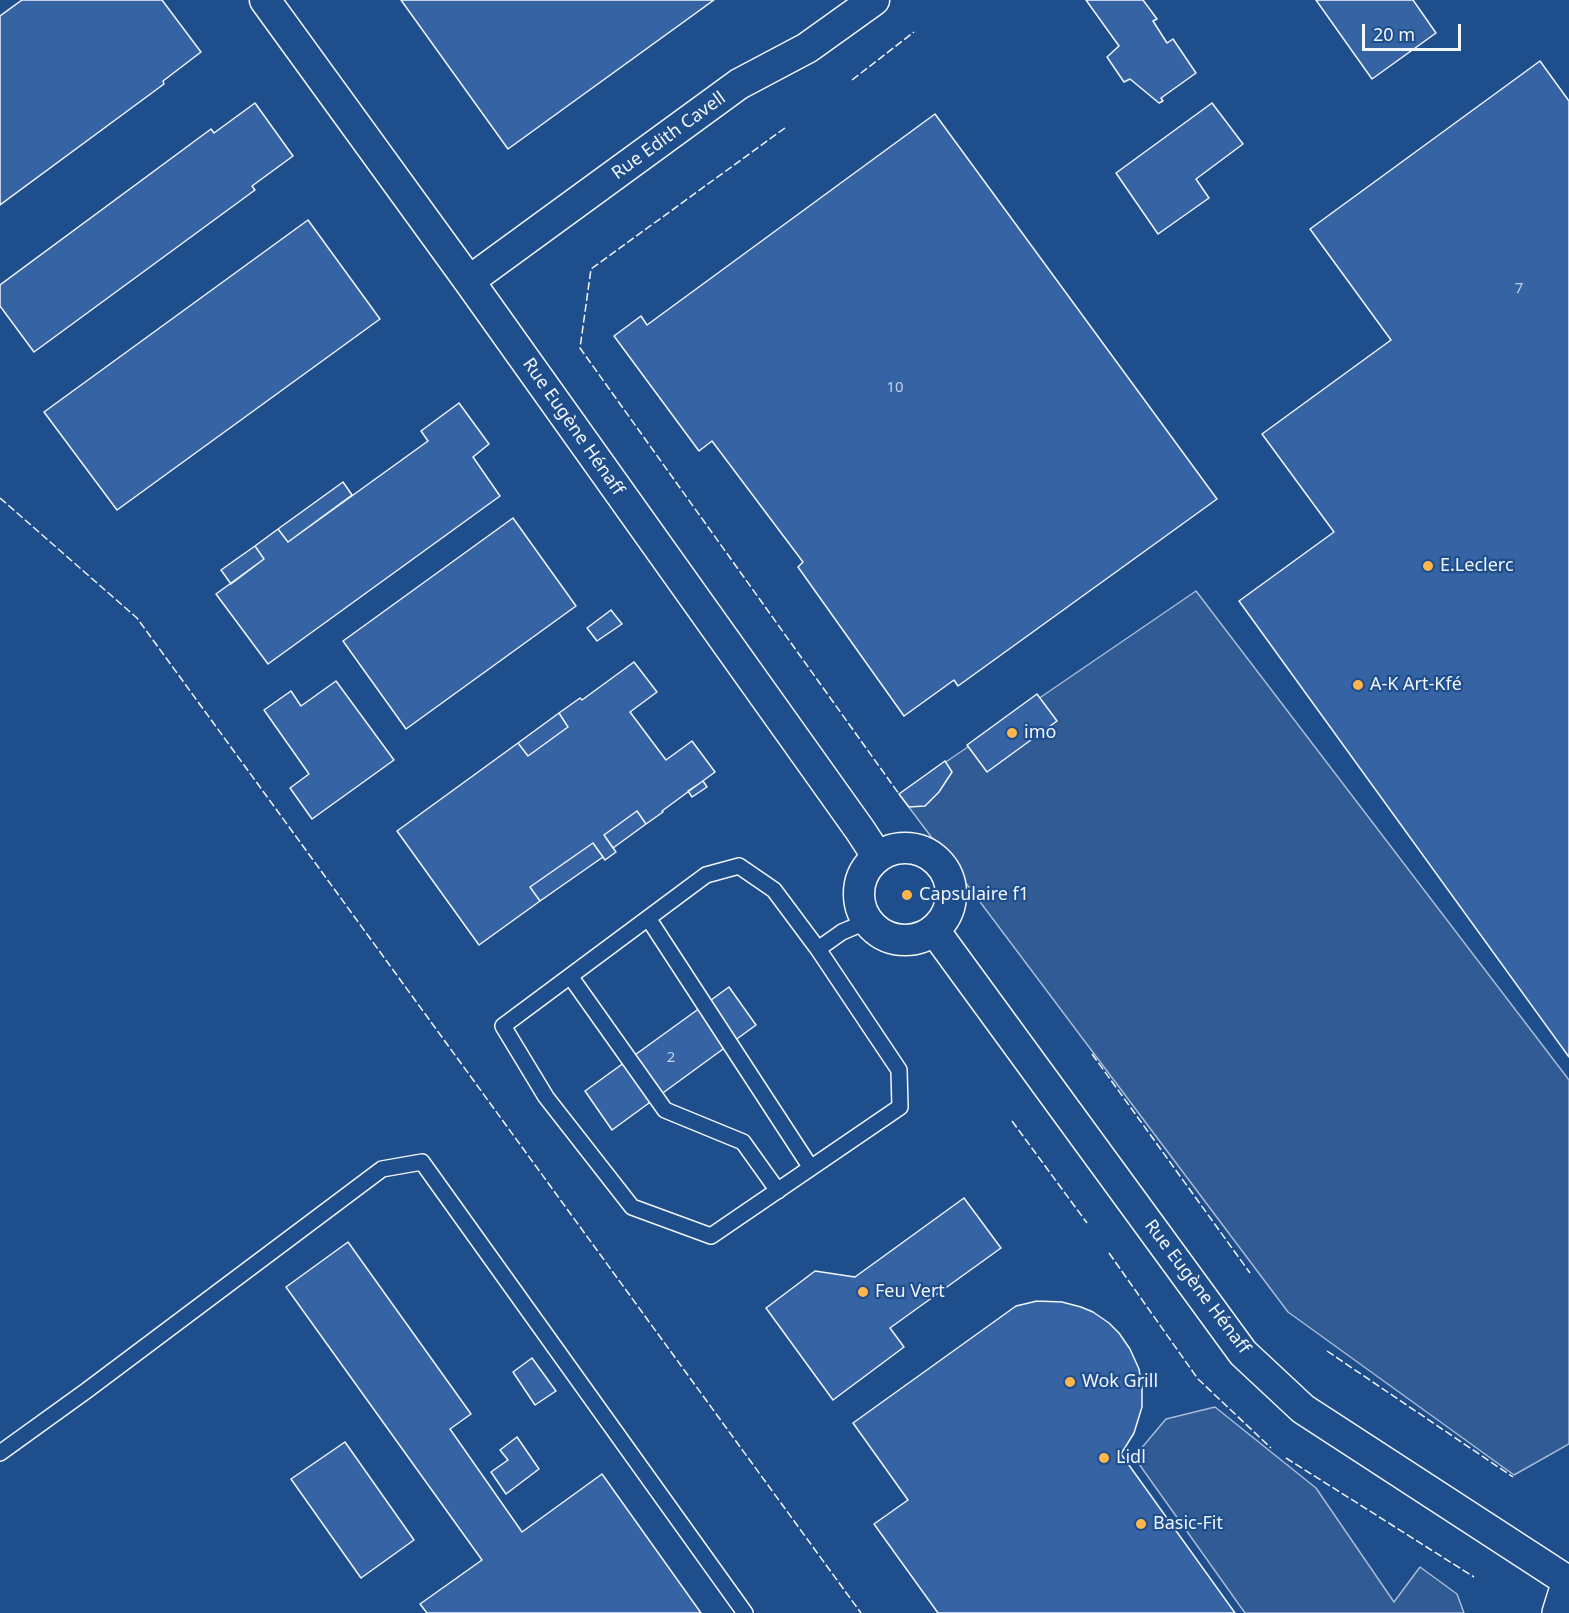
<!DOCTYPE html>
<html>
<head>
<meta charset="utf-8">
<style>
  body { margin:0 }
  #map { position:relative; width:1569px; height:1613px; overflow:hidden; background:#1f4e8c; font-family:"Noto Sans",sans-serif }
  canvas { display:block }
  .scale { position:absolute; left:1362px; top:24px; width:99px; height:27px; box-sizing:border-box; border:3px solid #f2f6ff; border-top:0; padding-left:8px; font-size:18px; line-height:21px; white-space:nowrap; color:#f2f6ff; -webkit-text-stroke:4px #1f4e8c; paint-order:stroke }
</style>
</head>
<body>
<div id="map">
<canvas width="1569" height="1613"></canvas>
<div class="scale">20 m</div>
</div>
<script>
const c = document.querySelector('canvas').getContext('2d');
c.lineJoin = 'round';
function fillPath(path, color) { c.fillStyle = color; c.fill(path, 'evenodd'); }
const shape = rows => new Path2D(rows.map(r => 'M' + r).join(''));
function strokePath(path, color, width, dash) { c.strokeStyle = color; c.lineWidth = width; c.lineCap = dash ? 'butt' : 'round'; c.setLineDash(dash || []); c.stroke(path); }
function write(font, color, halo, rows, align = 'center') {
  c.font = font + ' "Noto Sans",sans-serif'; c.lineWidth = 4.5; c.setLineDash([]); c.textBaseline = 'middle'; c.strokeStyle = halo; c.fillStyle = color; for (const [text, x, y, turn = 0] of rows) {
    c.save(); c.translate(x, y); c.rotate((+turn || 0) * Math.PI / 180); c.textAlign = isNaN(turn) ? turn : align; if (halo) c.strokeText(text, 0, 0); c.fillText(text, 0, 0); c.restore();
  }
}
const parking = shape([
  [1196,591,1569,1080,1569,1444,1514,1475,1288,1312,899,794,1196,591],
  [1215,1407,1316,1488,1394,1602,1420,1567,1457,1594,1464,1613,1245,1613,1134,1457,1166,1419,1215,1407]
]);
fillPath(parking, '#305b95');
strokePath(parking, '#a8bbd7', 1.5);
const building = shape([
  [22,0,162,0,201,52,163,81,164,84,0,205,0,16,22,0],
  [401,0,714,0,508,149,401,0],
  [1086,0,1143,0,1157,19,1153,21,1167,43,1173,39,1196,73,1161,98,1163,101,1159,103,1130,79,1124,82,1107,57,1119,46,1086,0],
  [1316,0,1413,0,1436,33,1372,79,1316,0],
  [1540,61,1569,101,1569,1057,1239,601,1334,532,1262,434,1391,340,1310,229,1540,61],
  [255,103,293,156,252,186,255,190,34,352,0,306,0,285,211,129,214,133,255,103],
  [1212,103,1243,144,1196,179,1209,198,1158,234,1116,173,1212,103],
  [935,114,1217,499,958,686,954,680,904,716,798,567,803,562,712,441,699,451,614,336,641,316,647,325,935,114],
  [308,220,380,319,117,510,44,412,308,220],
  [459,403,489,444,473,457,500,496,268,664,216,594,264,559,255,546,278,529,288,542,428,441,421,431,459,403],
  [343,482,352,495,288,542,278,529,343,482],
  [513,518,576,606,406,729,343,641,513,518],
  [255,546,264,559,231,584,221,570,255,546],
  [611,610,622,624,597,641,587,628,611,610],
  [634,662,657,692,630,712,666,760,692,741,715,772,662,811,663,812,646,824,637,811,604,835,616,852,605,860,593,843,530,887,540,901,479,945,397,831,518,743,528,756,568,727,559,713,580,698,582,700,634,662],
  [336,681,394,760,312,819,290,788,309,774,264,710,291,691,301,706,336,681],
  [1037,694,1057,721,987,772,967,745,1037,694],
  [559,713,568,727,528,756,518,743,559,713],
  [945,761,952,772,939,792,925,806,909,807,899,794,945,761],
  [703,781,707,787,692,797,688,791,703,781],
  [637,811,646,824,613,848,604,835,637,811],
  [593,843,603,857,540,901,530,887,593,843],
  [729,987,756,1025,612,1130,585,1091,729,987],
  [964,1198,1001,1248,890,1328,904,1347,833,1400,766,1308,815,1271,855,1277,964,1198],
  [348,1242,471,1414,450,1429,522,1532,602,1474,701,1613,427,1613,420,1604,482,1560,286,1287,348,1242],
  [1037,1301,1062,1302,1081,1307,1093,1312,1109,1323,1119,1333,1130,1349,1139,1369,1142,1388,1142,1407,1134,1433,1121,1454,1235,1613,938,1613,874,1524,908,1500,853,1423,1016,1306,1037,1301],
  [532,1358,556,1391,535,1405,513,1372,532,1358],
  [517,1437,539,1469,506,1494,491,1472,508,1460,500,1450,517,1437],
  [345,1442,414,1540,361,1578,291,1479,345,1442]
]);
fillPath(building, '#3563a3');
strokePath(building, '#f2f6ff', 1.5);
const service = shape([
  [739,866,774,890,818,949,899,1070,900,1107,711,1236,632,1207,546,1097,503,1026,706,875,739,866],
  [648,918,811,1168],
  [818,949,842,932,868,921],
  [570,976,665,1110,743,1142,778,1191],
  [0,1453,86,1391,382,1169,422,1162,745,1613]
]);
const minor = shape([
  [265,0,469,281,860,830,877,856],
  [469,281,739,84,807,48,874,0],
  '859 894a46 46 0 1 1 92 0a46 46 0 1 1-92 0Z',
  [934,930,1243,1353,1303,1409,1569,1582]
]);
const secondary = shape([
  [1559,1613,1569,1581]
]);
strokePath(service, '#f2f6ff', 18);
strokePath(minor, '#f2f6ff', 33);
strokePath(secondary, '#f2f6ff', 36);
strokePath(service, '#1f4e8c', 15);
strokePath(minor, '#1f4e8c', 30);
strokePath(secondary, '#1f4e8c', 33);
strokePath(shape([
  [852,80,914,32],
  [785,128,591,269,580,348,899,794],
  [0,498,137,618,861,1613],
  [1092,1054,1250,1273],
  [1012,1121,1087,1223],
  [1109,1253,1198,1379,1271,1448],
  [1327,1351,1513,1477],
  [1286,1458,1474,1577]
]), '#f2f6ff', 1.5, [8, 3]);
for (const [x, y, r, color] of [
  [1428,566,6,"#ffb74d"],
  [1358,685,6,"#ffb74d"],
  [1012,733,6,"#ffb74d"],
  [907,895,6,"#ffb74d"],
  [863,1292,6,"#ffb74d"],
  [1070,1382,6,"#ffb74d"],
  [1104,1458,6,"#ffb74d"],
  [1141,1524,6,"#ffb74d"]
]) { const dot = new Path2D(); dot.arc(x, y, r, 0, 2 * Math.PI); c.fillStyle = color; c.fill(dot); strokePath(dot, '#1f4e8c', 2); }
write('15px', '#c3d1e8', null, [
  ["7",1519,289],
  ["10",895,388],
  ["2",671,1058]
]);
write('18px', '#f2f6ff', '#1f4e8c', [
  ["Rue Edith Cavell",669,136,-36],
  ["Rue Eugène Hénaff",573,427,55],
  ["Rue Eugène Hénaff",1197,1287,53]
]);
write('18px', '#f2f6ff', '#1f4e8c', [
  ["E.Leclerc",1440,566],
  ["A-K Art-Kfé",1370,685],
  ["imo",1024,733],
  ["Capsulaire f1",919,895],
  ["Feu Vert",875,1292],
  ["Wok Grill",1082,1382],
  ["Lidl",1116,1458],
  ["Basic-Fit",1153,1524]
], 'left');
</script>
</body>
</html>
